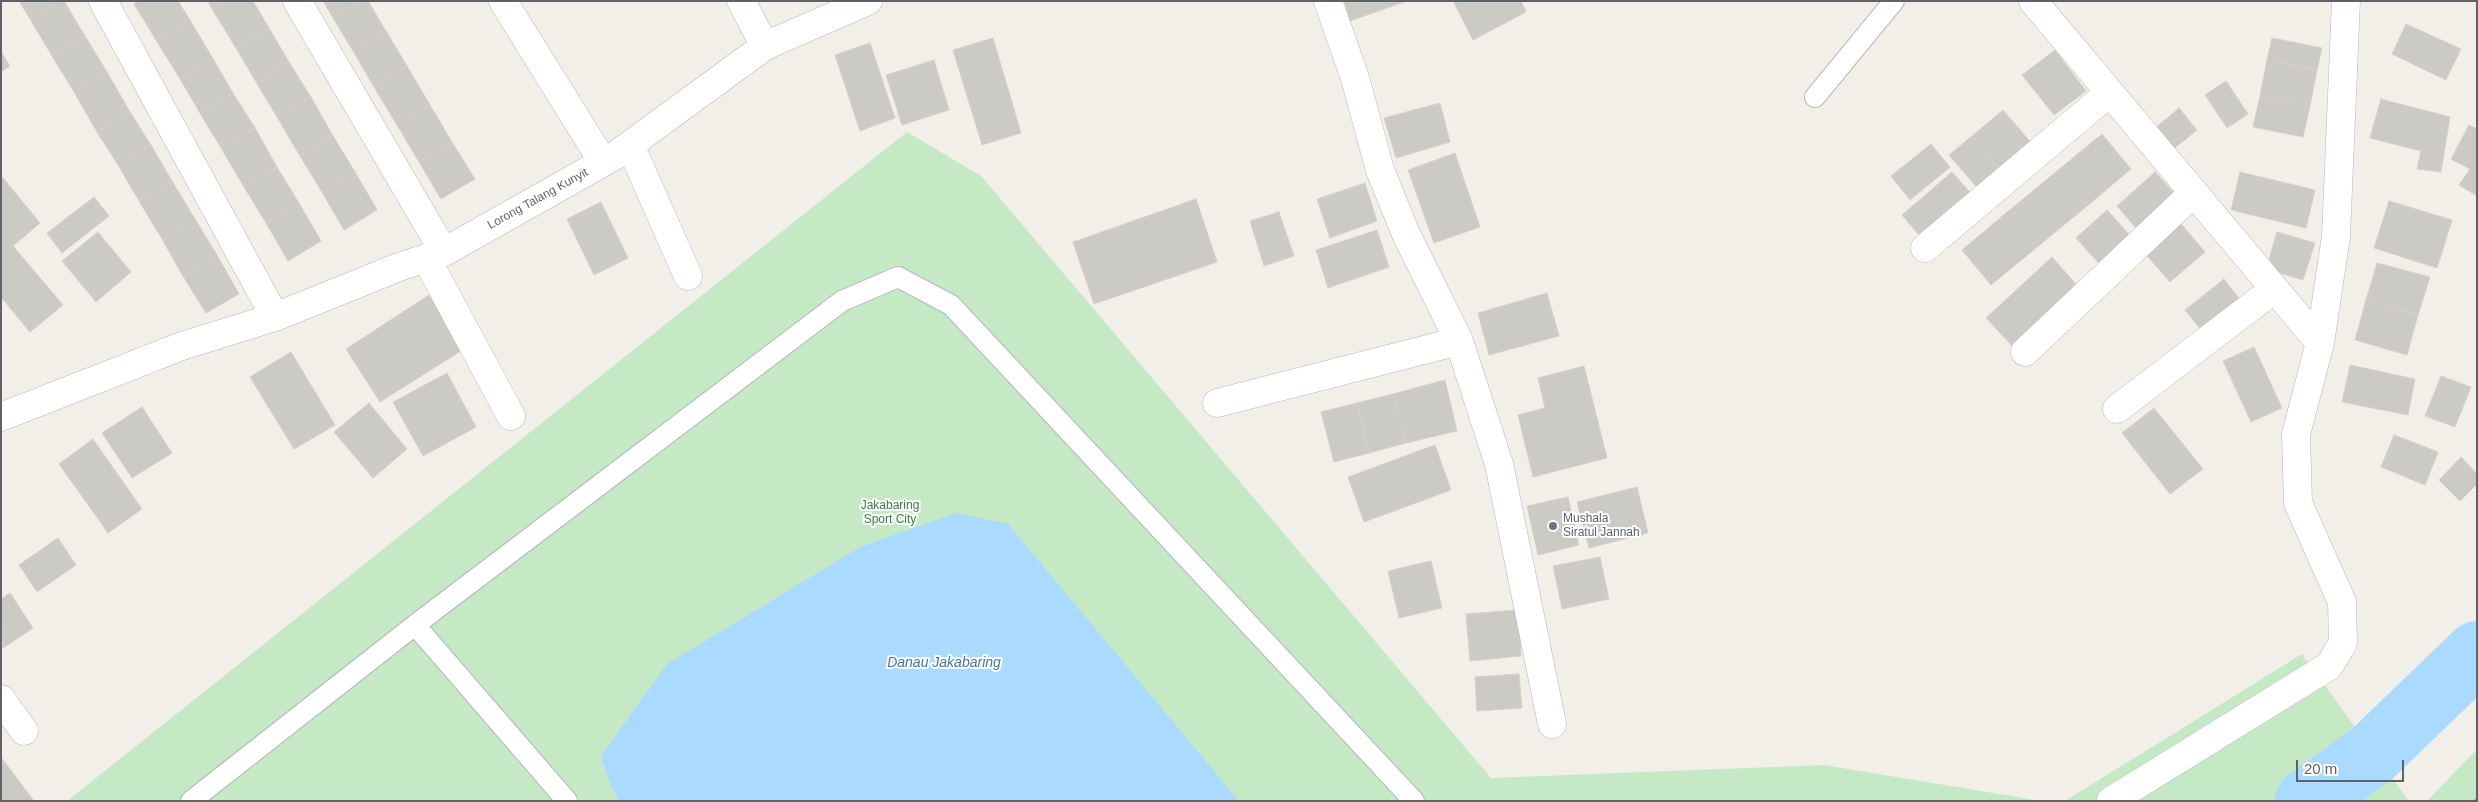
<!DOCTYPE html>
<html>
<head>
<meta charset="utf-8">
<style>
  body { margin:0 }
  #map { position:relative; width:2478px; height:802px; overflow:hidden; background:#f1efe8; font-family:Helvetica,sans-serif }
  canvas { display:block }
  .frame { position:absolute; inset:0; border:2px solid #5f6368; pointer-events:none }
  .scale { position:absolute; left:2296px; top:760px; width:108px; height:22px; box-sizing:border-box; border:2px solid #5f6368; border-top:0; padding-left:6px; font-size:15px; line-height:18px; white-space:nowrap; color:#5f6368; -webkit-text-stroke:4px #fff; paint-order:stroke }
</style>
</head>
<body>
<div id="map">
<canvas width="2478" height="802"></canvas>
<div class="frame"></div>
<div class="scale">20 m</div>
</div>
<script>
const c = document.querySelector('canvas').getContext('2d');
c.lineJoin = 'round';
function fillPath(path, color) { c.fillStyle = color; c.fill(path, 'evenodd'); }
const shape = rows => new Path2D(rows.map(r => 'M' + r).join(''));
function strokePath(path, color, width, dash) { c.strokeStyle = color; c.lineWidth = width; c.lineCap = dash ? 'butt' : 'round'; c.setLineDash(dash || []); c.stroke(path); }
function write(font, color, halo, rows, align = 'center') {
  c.font = font + ' Helvetica,sans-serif'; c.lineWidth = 4; c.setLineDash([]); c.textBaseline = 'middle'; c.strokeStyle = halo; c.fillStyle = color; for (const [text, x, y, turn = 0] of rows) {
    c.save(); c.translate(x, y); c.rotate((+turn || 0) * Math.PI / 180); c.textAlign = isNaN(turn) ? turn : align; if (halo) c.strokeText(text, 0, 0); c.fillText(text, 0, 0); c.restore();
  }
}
fillPath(shape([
  [907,132,981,176,1491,778,1824,765,2041,801,67,801],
  [2302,654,2409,801,2065,801],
  [2477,749,2477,801,2427,801]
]), '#c5e8c5');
fillPath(shape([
  [957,513,1008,524,1239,801,619,801,610,784,601,756,667,664,862,546]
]), '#aadaff');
strokePath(shape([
  [2307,801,2371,755,2477,653]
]), '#aadaff', 64);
const building = shape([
  [19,1,60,1,30,19,19,1],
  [60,1,64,1,85,36,52,56,30,19,60,1],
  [138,1,178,1,190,20,156,40,134,4,138,1],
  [208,1,225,1,212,9,208,1],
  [225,1,253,1,269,28,236,48,212,9,225,1],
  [323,1,360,1,333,18,323,1],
  [360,1,368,1,386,31,353,51,333,18,360,1],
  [1344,1,1407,1,1350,21,1344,1],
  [1453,1,1521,1,1526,12,1473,40,1453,1],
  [190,20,213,59,180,79,156,40,190,20],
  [2406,24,2461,49,2446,80,2392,54,2406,24],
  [269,28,289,62,256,82,236,48,269,28],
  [386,31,407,66,374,87,353,51,386,31],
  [85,36,107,72,74,92,52,56,85,36],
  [993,38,1021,133,982,145,953,50,993,38],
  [2272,38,2322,48,2317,70,2267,60,2272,38],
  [870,43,895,118,860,131,835,55,870,43],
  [2055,50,2086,91,2054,115,2022,75,2055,50],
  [1,52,10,66,1,72,1,52],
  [213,59,233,93,200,113,180,79,213,59],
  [934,60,949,110,902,125,886,75,934,60],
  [2267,60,2317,70,2310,106,2260,96,2267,60],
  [289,62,311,97,277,117,256,82,289,62],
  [407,66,430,105,397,125,374,87,407,66],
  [107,72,130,112,97,132,74,92,107,72],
  [2226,81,2248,114,2227,128,2205,95,2226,81],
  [233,93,255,128,221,148,200,113,233,93],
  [2260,96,2310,106,2303,137,2253,127,2260,96],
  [311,97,333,136,300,156,277,117,311,97],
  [2381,99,2450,117,2441,172,2417,169,2421,151,2370,138,2381,99],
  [1440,103,1450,142,1396,158,1384,118,1440,103],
  [430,105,452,142,419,162,397,125,430,105],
  [2179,108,2197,130,2171,151,2153,130,2179,108],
  [2003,110,2033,145,2001,171,1972,136,2003,110],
  [130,112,151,145,118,165,97,132,130,112],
  [2469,125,2477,129,2477,196,2459,185,2470,169,2451,159,2469,125],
  [255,128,277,167,244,187,221,148,255,128],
  [2102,134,2131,169,2087,206,2057,171,2102,134],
  [333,136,355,172,322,192,300,156,333,136],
  [1972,136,2001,171,1979,190,1949,155,1972,136],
  [452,142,475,179,441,199,419,162,452,142],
  [1931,144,1950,167,1910,200,1891,176,1931,144],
  [151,145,172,181,139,201,118,165,151,145],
  [1455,153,1480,227,1434,243,1408,170,1455,153],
  [277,167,299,203,266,223,244,187,277,167],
  [2057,171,2087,206,2030,253,2000,218,2057,171],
  [355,172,377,210,344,230,322,192,355,172],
  [1952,172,1975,198,1925,242,1902,215,1952,172],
  [2155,172,2176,195,2137,229,2117,206,2155,172],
  [2240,172,2315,190,2306,228,2231,210,2240,172],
  [3,178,40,223,13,246,63,305,30,332,1,297,1,179,3,178],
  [172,181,195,219,162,239,139,201,172,181],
  [1365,183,1377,221,1330,238,1317,199,1365,183],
  [94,197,109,216,62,253,47,233,94,197],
  [1196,199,1217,262,1094,304,1073,242,1196,199],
  [2389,201,2452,220,2437,268,2374,248,2389,201],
  [601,202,628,258,594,275,567,219,601,202],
  [299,203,321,241,288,261,266,223,299,203],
  [2107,210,2135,241,2104,269,2076,238,2107,210],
  [1279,212,1294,256,1264,266,1250,221,1279,212],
  [2000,218,2030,253,1991,285,1962,250,2000,218],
  [2176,218,2205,252,2170,282,2141,249,2176,218],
  [195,219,217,255,183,276,162,239,195,219],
  [1377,230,1389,267,1328,288,1316,250,1377,230],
  [98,232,131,272,96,302,62,261,98,232],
  [2277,232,2315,243,2303,280,2266,269,2277,232],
  [217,255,239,294,206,313,183,276,217,255],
  [2052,257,2081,290,2016,350,1986,318,2052,257],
  [2377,263,2430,277,2418,315,2366,300,2377,263],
  [2224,279,2242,302,2203,332,2185,310,2224,279],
  [1547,293,1559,336,1489,355,1478,313,1547,293],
  [429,295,464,349,380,402,346,349,429,295],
  [2366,300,2418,315,2407,355,2355,340,2366,300],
  [2254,347,2282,408,2251,422,2223,361,2254,347],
  [291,352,335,425,294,449,250,377,291,352],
  [2350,365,2415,379,2408,415,2342,402,2350,365],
  [1584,366,1607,458,1533,477,1518,415,1545,408,1538,378,1584,366],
  [447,373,476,427,423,456,393,402,447,373],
  [2441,376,2471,387,2455,427,2425,416,2441,376],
  [1445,380,1457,431,1406,443,1393,394,1445,380],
  [1393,394,1406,443,1369,453,1357,403,1393,394],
  [369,403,407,449,373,478,334,432,369,403],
  [1357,403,1369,453,1334,462,1321,412,1357,403],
  [142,407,172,453,132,478,102,433,142,407],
  [2154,408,2203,469,2170,494,2122,433,2154,408],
  [2394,435,2438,452,2425,485,2381,467,2394,435],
  [93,439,142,509,108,533,59,464,93,439],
  [1435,445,1451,490,1364,522,1348,477,1435,445],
  [2461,457,2477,474,2477,484,2460,501,2439,480,2461,457],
  [1637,487,1648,533,1589,548,1577,502,1637,487],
  [1568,497,1579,545,1538,555,1527,506,1568,497],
  [58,538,76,565,37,592,19,565,58,538],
  [1600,557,1609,599,1562,609,1553,566,1600,557],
  [1431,561,1442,608,1399,618,1388,571,1431,561],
  [10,593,33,628,3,648,1,599,10,593],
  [1518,610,1521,656,1470,661,1466,614,1518,610],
  [1519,674,1522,708,1477,711,1475,677,1519,674],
  [1,757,34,801,1,801,1,757]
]);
fillPath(building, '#cccac5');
strokePath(building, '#d6d1c6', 1);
const service = shape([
  [1815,97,1894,1],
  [415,625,567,801],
  [191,801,415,625,842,301,898,277,951,305,1414,801]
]);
const minor = shape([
  [103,1,275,317],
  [297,1,444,252],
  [503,1,603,162],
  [741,1,765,46],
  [1328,1,1355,78,1380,170,1406,234,1459,341,1499,464,1552,724],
  [2033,1,2320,343],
  [630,145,688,276],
  [1925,248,2109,93],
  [426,258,511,416],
  [2025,352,2192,194],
  [1217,403,1459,341],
  [2117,409,2273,290],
  [1,417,182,346,275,317,399,267,444,252,616,155,765,46,868,1],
  [1,699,24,731],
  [2111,801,2329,666,2343,643,2342,602,2298,503,2296,434,2320,343,2336,236,2346,1]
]);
strokePath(service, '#b5b8bc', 22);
strokePath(minor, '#b5b8bc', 29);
strokePath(shape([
  [2474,801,2477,799]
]), '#9cc7a9', 3, [5, 2.5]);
strokePath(service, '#fff', 20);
strokePath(minor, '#fff', 28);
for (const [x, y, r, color] of [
  [1553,526,5,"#6b7280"]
]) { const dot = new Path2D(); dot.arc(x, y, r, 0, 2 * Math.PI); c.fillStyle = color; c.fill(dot); strokePath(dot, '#fff', 2); }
write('12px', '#5f6368', '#fff', [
  ["Lorong Talang Kunyit",538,199,-29]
]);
write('12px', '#348238', '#fff', [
  ["Jakabaring",890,506],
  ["Sport City",890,520]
]);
write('12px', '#5b616d', '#fff', [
  ["Mushala",1563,519],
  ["Siratul Jannah",1563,533]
], 'left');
write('italic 14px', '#4174aa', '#fff', [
  ["Danau Jakabaring",944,663]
]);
</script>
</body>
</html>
